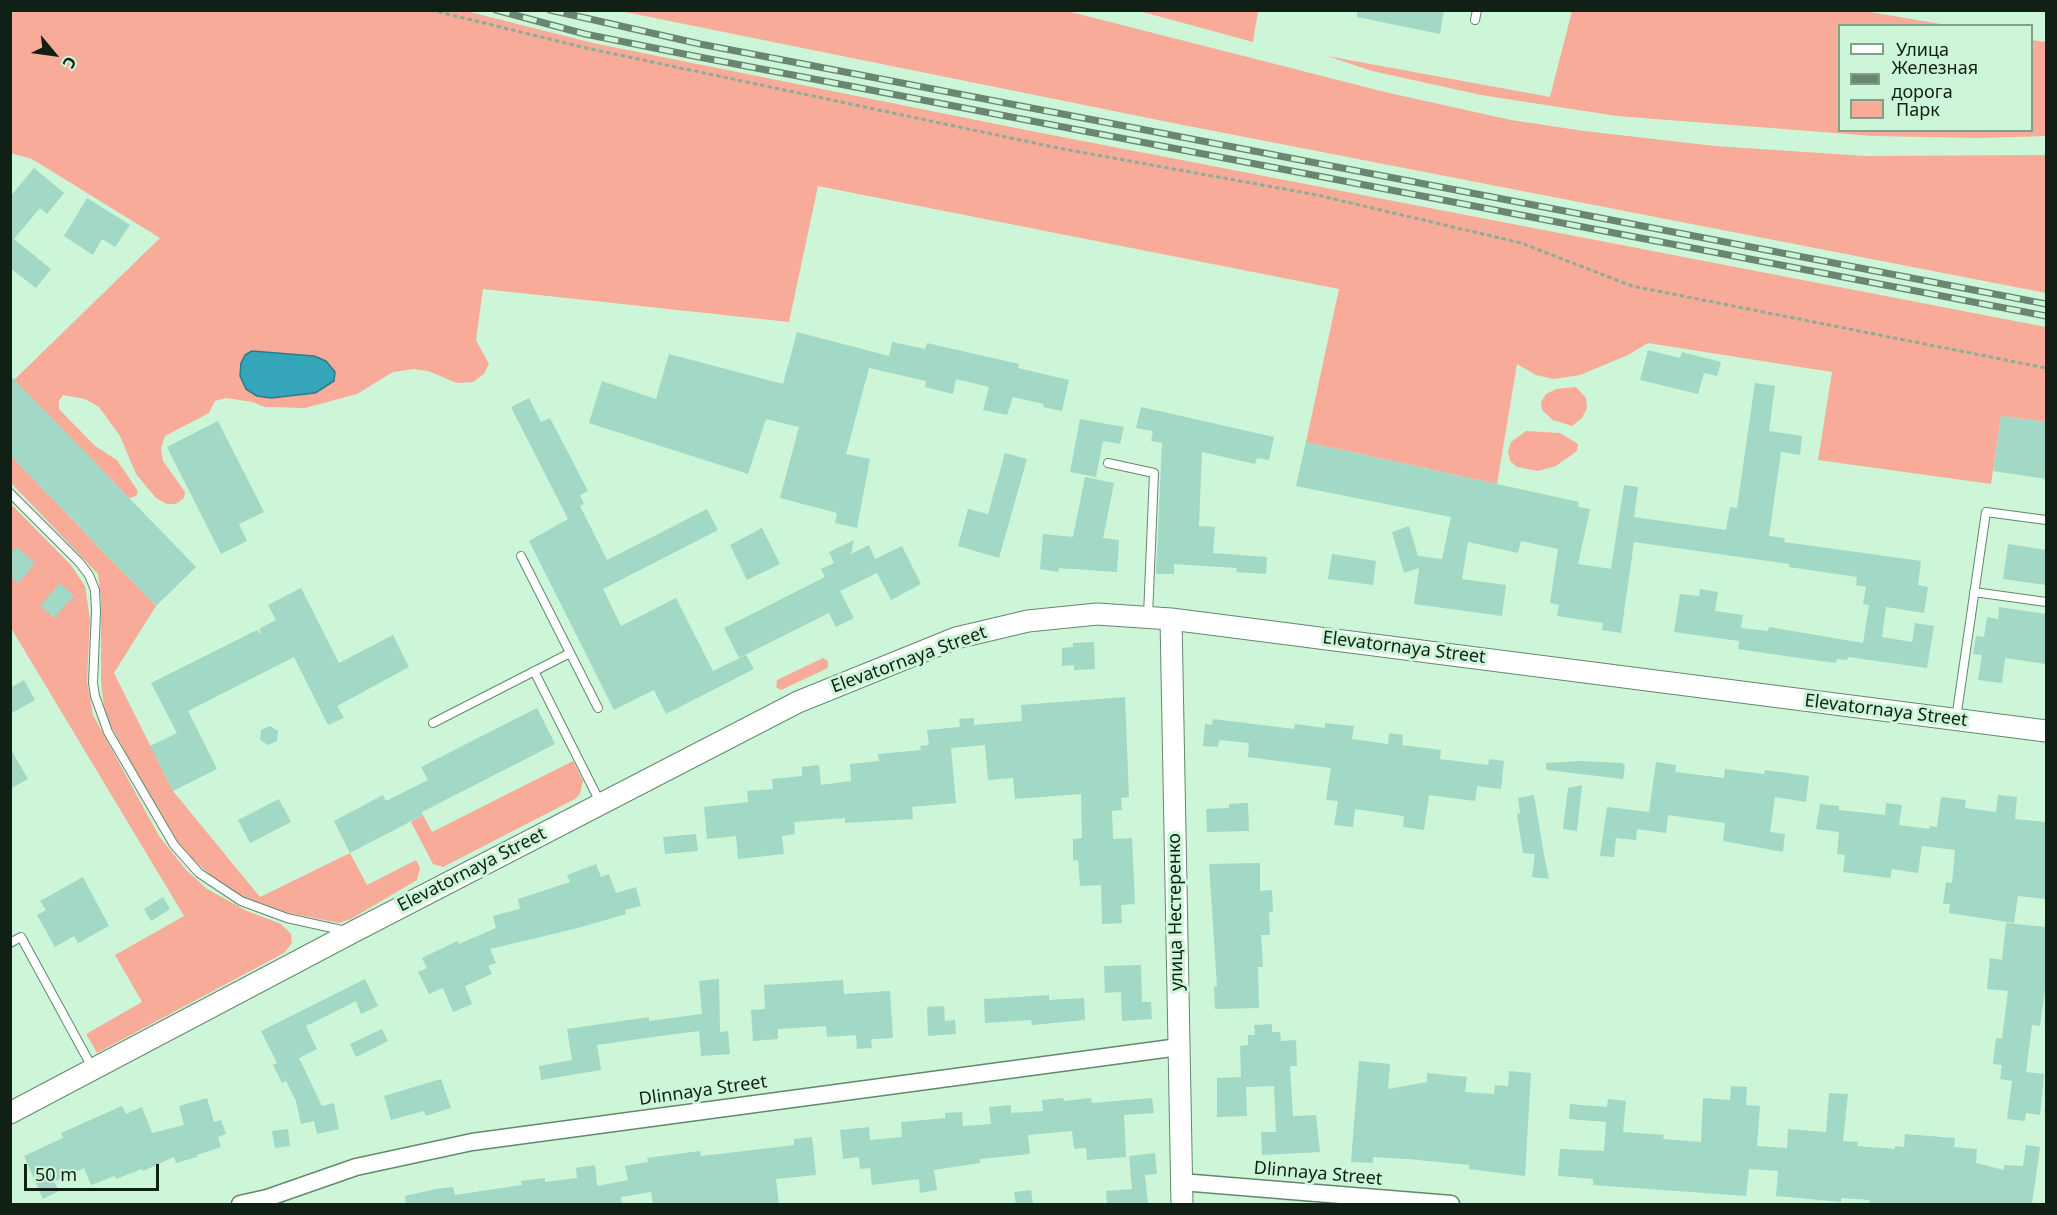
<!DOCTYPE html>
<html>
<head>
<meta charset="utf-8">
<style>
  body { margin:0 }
  #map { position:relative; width:2057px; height:1215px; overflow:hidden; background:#ccf6d7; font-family:"Noto Sans",sans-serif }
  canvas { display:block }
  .frame { position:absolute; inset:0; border:12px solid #102015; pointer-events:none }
  .legend { position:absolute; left:1838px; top:24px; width:195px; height:108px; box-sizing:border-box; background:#ccf6d7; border:2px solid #81a089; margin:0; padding:8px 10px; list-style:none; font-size:18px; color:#102015 }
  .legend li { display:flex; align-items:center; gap:12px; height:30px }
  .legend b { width:30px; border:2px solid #81a089 }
  .north { position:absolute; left:24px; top:24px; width:60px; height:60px; -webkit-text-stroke:4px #ccf6d7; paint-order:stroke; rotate:119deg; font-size:16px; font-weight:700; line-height:24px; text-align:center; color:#102015 }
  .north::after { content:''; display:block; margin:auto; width:21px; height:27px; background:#102015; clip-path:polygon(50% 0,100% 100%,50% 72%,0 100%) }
  .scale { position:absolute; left:24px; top:1164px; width:135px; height:27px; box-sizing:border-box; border:3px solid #102015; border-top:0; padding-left:8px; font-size:18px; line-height:21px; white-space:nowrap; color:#102015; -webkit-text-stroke:4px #ccf6d7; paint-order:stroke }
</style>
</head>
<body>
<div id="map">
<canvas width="2057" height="1215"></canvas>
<div class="frame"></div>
<ul class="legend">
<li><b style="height:8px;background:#fff"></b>Улица</li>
<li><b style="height:8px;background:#6a8671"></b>Железная дорога</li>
<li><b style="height:16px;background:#f9ab9a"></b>Парк</li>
</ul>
<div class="north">С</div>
<div class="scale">50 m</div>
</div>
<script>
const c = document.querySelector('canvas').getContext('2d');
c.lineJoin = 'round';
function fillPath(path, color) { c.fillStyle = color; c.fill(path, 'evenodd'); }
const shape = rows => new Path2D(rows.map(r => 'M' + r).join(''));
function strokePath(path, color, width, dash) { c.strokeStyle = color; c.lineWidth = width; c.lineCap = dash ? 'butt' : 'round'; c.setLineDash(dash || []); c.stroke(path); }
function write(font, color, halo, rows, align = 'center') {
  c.font = font + ' "Noto Sans",sans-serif'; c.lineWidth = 6; c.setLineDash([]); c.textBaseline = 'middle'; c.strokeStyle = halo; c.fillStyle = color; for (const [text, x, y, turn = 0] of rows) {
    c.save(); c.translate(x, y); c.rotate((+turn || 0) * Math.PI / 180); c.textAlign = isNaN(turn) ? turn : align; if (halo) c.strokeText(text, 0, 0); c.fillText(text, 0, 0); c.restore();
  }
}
fillPath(shape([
  [11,11,466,11,593,43,1026,130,2046,327,2046,422,2001,416,1991,484,1818,460,1832,372,1648,343,1628,355,1580,375,1554,379,1536,375,1517,364,1497,484,1306,442,1339,289,818,186,789,322,483,289,476,340,489,364,484,374,473,382,457,383,428,371,414,369,393,372,357,394,305,408,265,407,252,402,226,398,215,401,209,413,165,436,161,448,163,461,185,492,184,498,176,504,167,504,156,498,136,474,120,436,99,407,85,399,63,395,59,401,59,409,95,446,117,460,138,491,136,496,129,498,14,380,160,238,32,159,11,153],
  [620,11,1067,11,1385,92,1511,120,1584,131,1715,146,1866,156,2046,155,2046,293,1173,123],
  [1139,11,1258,11,1253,42],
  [1572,11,1858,10,1947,25,1840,26,1840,130,2032,130,2032,40,2046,42,2046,136,1980,138,1873,136,1617,116,1481,95,1372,71,1327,56,1550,97],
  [1576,387,1586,398,1587,408,1582,418,1572,426,1553,420,1542,410,1541,402,1546,394,1556,389],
  [1526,431,1560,433,1578,444,1577,451,1556,466,1538,471,1517,467,1510,461,1508,452,1511,442],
  [10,455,156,606,114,673,173,791,260,897,350,853,367,885,416,860,420,868,417,880,351,919,339,923,274,910,246,899,223,885,194,861,181,847,143,785,111,726,104,708,101,682,101,599,98,574,11,483],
  [11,504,71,565,85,586,90,619,87,682,93,715,159,836,186,870,207,889,247,911,281,924,291,934,292,943,284,953,97,1053,86,1034,142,1002,115,955,184,916,11,628],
  [823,658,828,661,828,668,781,690,776,687,777,680],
  [573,761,583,781,580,794,575,799,443,867,433,864,411,822,423,815,432,832]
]), '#f9ab9a');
const water = shape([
  [252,351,314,356,326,361,335,372,334,381,315,393,271,398,257,396,246,389,240,376,241,363,245,355,252,351]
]);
fillPath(water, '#35a5ba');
strokePath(water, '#2a7d88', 1.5);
fillPath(shape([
  [1357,10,1444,10,1440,34,1357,17],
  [34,168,64,193,47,214,40,208,14,239,51,269,36,288,10,268,10,197],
  [87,198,130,225,115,247,102,239,93,255,64,236],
  [797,332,889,356,892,342,925,349,927,343,1019,364,1018,368,1069,380,1062,411,1043,407,1044,404,1013,397,1007,415,983,410,989,387,956,379,953,394,925,387,926,381,869,368,846,454,870,459,857,528,835,523,837,513,780,498,799,427,766,419,748,474,589,423,602,381,656,399,669,354,783,384],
  [1648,350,1680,358,1682,352,1721,362,1717,376,1704,373,1698,394,1640,380],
  [10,375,196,567,156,606,10,455],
  [1755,383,1775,386,1769,431,1802,436,1800,455,1781,452,1769,536,1785,538,1784,542,1921,561,1918,585,1928,587,1924,613,1886,607,1882,637,1912,642,1915,623,1934,626,1927,668,1848,657,1847,660,1837,659,1836,663,1799,658,1738,649,1739,641,1674,632,1680,594,1699,596,1700,589,1718,592,1715,611,1743,615,1741,628,1768,631,1769,627,1863,643,1869,605,1863,604,1866,587,1856,585,1857,577,1789,567,1789,564,1634,542,1621,633,1602,630,1603,623,1557,616,1559,605,1550,603,1558,549,1521,541,1518,553,1468,542,1462,579,1506,585,1502,616,1414,604,1419,568,1404,573,1392,532,1409,526,1418,556,1442,559,1451,517,1296,486,1306,442,1579,502,1578,507,1590,509,1578,564,1611,569,1624,485,1638,487,1634,517,1726,530,1730,507,1737,508],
  [529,398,541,422,550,418,588,491,580,495,584,504,580,506,607,560,707,509,718,530,603,589,621,626,676,598,713,671,746,655,754,669,666,714,654,690,614,710,529,541,568,519,511,407],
  [1141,407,1274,437,1269,460,1257,458,1255,464,1202,452,1199,526,1215,527,1213,553,1267,557,1266,574,1236,572,1237,568,1174,564,1174,574,1156,574,1162,443,1151,441,1153,431,1136,428],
  [2001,416,2046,422,2046,479,1993,471],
  [1080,419,1124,427,1120,444,1103,441,1096,477,1070,472],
  [218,421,264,512,239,524,247,541,221,554,167,447],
  [1005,453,1027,459,999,558,958,546,968,509,988,514],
  [1085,477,1114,483,1103,538,1119,540,1117,572,1059,568,1058,572,1040,569,1043,534,1073,537],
  [762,528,780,564,747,580,730,545],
  [854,540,851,554,869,545,875,559,902,546,921,584,891,600,877,573,840,591,854,618,836,627,829,613,739,658,724,628,825,577,821,569,834,563,829,552],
  [2008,544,2046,550,2046,585,2003,579],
  [17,547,35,563,19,583,10,576,10,554],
  [1332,554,1376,561,1373,585,1328,579],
  [60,583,74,596,54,618,40,606],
  [301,588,339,663,393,635,409,667,337,706,344,718,328,725,294,657,188,711,217,769,173,791,150,746,177,733,151,683,257,630,262,635,259,629,276,620,268,605],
  [1999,607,2046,614,2046,664,2005,658,2002,683,1978,680,1982,655,1973,654,1976,636,1984,637,1987,617,1998,619],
  [1094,642,1095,669,1074,670,1074,665,1062,666,1062,648,1073,647,1073,643],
  [24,680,35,700,10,714,10,688],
  [1125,697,1129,797,1121,798,1122,810,1112,811,1113,839,1132,838,1135,904,1121,905,1122,923,1102,924,1101,885,1080,886,1078,860,1073,861,1073,839,1082,838,1081,794,1015,799,1013,778,988,780,985,745,951,748,956,803,912,807,913,819,845,823,845,818,794,822,795,834,782,836,784,854,738,859,736,836,707,839,704,807,748,802,747,791,773,789,772,779,802,776,802,767,819,765,821,785,851,781,850,764,879,761,878,754,921,750,920,746,929,745,927,730,960,727,959,719,974,718,974,725,1022,721,1021,705],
  [537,708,555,744,422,812,423,815,350,853,334,821,383,795,386,801,428,780,421,767],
  [1213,719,1294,729,1295,724,1325,728,1325,723,1354,726,1352,739,1388,744,1389,733,1403,735,1402,745,1441,750,1440,759,1488,765,1489,759,1504,761,1501,789,1477,786,1475,801,1429,795,1424,830,1403,827,1404,816,1355,809,1353,827,1334,825,1338,801,1326,800,1331,768,1248,757,1249,743,1219,740,1218,747,1203,746,1205,724,1212,725],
  [270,726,278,731,277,741,268,745,260,740,261,730],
  [10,748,28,779,10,789],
  [1581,761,1622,763,1625,766,1623,779,1546,770,1546,763],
  [1656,762,1676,765,1675,772,1724,778,1725,769,1764,774,1765,770,1809,776,1806,802,1775,797,1770,832,1785,834,1783,852,1723,841,1725,823,1668,815,1666,833,1637,829,1636,840,1616,838,1614,857,1600,856,1607,807,1649,812],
  [1582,785,1577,831,1563,829,1568,788],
  [1534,795,1544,855,1549,879,1532,877,1535,854,1523,853,1517,814,1520,813,1518,798],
  [1998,795,2017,797,2015,819,2046,822,2046,899,2018,896,2014,923,1949,913,1950,904,1943,904,1946,882,1952,883,1955,850,1922,846,1918,873,1892,869,1890,878,1843,872,1845,855,1837,854,1839,832,1816,829,1820,804,1839,806,1839,810,1885,815,1886,803,1902,805,1899,825,1929,829,1930,826,1937,827,1941,797,1966,800,1965,808,1996,812],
  [279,799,291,822,250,843,238,820],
  [1248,803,1249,831,1207,832,1206,809,1229,808,1229,804],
  [696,834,698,851,665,854,663,837],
  [1260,863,1260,891,1272,890,1273,912,1269,912,1270,935,1261,935,1263,967,1258,967,1259,1008,1215,1009,1214,987,1217,986,1209,864],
  [596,864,601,877,609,874,616,893,636,887,641,906,625,910,626,914,578,928,490,949,496,963,488,966,492,974,465,986,472,1004,458,1010,453,1012,443,988,429,994,418,972,427,968,422,958,457,941,459,944,496,928,493,916,520,909,518,899,570,882,567,875],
  [83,877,109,926,78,943,74,936,55,947,37,915,46,910,40,901],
  [163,897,170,909,151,921,144,909],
  [2006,923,2046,927,2046,982,2040,1026,2032,1025,2026,1072,2044,1074,2040,1115,2026,1113,2025,1121,2007,1119,2012,1081,2000,1079,2002,1065,1993,1064,1996,1038,2002,1039,2008,991,1987,989,1990,958,2002,960],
  [1141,965,1142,1002,1151,1002,1152,1019,1122,1021,1121,992,1105,993,1104,966],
  [365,979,378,1006,361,1014,356,1001,306,1026,317,1049,299,1058,322,1106,334,1103,339,1129,317,1134,314,1121,301,1124,296,1101,286,1081,282,1083,273,1065,277,1063,261,1031],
  [719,979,720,1032,728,1031,730,1054,701,1056,699,1031,653,1037,597,1045,601,1070,541,1080,539,1066,572,1060,567,1029,649,1017,649,1021,702,1014,699,981],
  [843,980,844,994,890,991,893,1038,871,1039,872,1048,857,1049,856,1035,827,1037,826,1026,778,1029,778,1039,753,1041,751,1010,765,1009,764,985],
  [1049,995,1049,1000,1084,998,1085,1020,1032,1025,1031,1020,985,1023,984,999],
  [944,1006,945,1021,955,1020,956,1034,928,1036,927,1007],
  [1272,1024,1272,1032,1280,1032,1281,1041,1296,1040,1297,1066,1290,1066,1293,1116,1316,1115,1320,1152,1262,1155,1261,1132,1276,1132,1274,1086,1246,1087,1247,1116,1217,1117,1217,1078,1241,1077,1240,1046,1248,1045,1248,1035,1255,1035,1254,1025],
  [382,1029,388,1041,356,1057,350,1044],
  [1359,1061,1390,1064,1388,1089,1427,1082,1427,1073,1467,1077,1465,1092,1494,1094,1495,1085,1508,1086,1509,1071,1531,1073,1525,1176,1469,1169,1469,1165,1408,1159,1373,1157,1373,1163,1351,1162],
  [441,1079,451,1108,426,1116,424,1111,391,1120,384,1096],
  [1731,1086,1747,1087,1746,1105,1760,1106,1757,1146,1787,1148,1788,1129,1826,1132,1829,1093,1848,1094,1843,1141,1858,1142,1857,1146,1895,1149,1895,1146,1904,1147,1905,1134,1955,1138,1954,1147,1977,1149,1976,1163,2004,1170,2004,1165,2023,1166,2026,1145,2040,1147,2032,1204,1869,1204,1870,1200,1841,1198,1841,1202,1776,1196,1778,1171,1749,1169,1746,1196,1593,1185,1593,1179,1558,1176,1560,1149,1604,1151,1606,1122,1569,1119,1570,1104,1607,1107,1608,1099,1626,1101,1623,1132,1664,1135,1663,1139,1701,1142,1703,1098,1730,1100],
  [207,1098,214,1122,221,1120,226,1134,218,1137,221,1147,197,1155,197,1157,176,1163,174,1157,143,1171,142,1169,116,1179,115,1176,91,1185,84,1168,54,1182,59,1191,43,1199,24,1156,63,1138,61,1133,122,1106,126,1114,142,1107,152,1133,184,1125,179,1106],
  [1063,1098,1064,1101,1091,1098,1092,1103,1152,1098,1154,1113,1124,1115,1126,1157,1087,1160,1086,1148,1074,1149,1072,1131,1028,1135,1030,1154,980,1159,980,1163,934,1170,937,1190,920,1193,919,1179,872,1185,870,1168,860,1169,859,1157,843,1159,840,1130,869,1127,870,1140,902,1137,901,1122,945,1118,945,1113,962,1112,963,1126,991,1124,989,1107,1011,1105,1011,1113,1043,1111,1042,1100],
  [288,1129,290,1146,275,1148,272,1131],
  [812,1137,816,1175,776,1179,779,1204,653,1204,651,1192,621,1197,622,1204,406,1204,405,1196,436,1189,453,1187,455,1195,522,1185,521,1181,545,1178,545,1182,577,1178,576,1168,595,1165,597,1186,628,1180,625,1166,648,1162,647,1158,700,1151,701,1156,745,1151,794,1145,794,1139],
  [1155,1153,1157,1174,1145,1175,1148,1204,1107,1204,1106,1191,1132,1189,1129,1156],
  [1031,1190,1033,1204,1016,1204,1014,1192]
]), '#a1d8c6');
const service = shape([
  [1475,20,1477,10],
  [1108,463,1154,473,1148,616],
  [10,493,79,562,89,575,95,590,96,611,93,683,95,696,108,732,174,845,199,873,241,901,287,918,346,931],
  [521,556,598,708],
  [1974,592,2046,602],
  [534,671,601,804],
  [1956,719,1986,512,2046,520],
  [433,723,570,653],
  [10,943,21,937,93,1069]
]);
const minor = shape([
  [1181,1182,1451,1204],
  [240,1204,267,1198,356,1167,472,1142,1179,1047]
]);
const tertiary = shape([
  [1171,619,1182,1204],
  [10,1113,353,932,798,702,956,638,1028,621,1097,614,1171,619,2046,731]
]);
strokePath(service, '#62896d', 10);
strokePath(minor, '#62896d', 19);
strokePath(tertiary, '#62896d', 23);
strokePath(shape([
  [431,10,586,48,1058,148,1317,195,1521,243,1632,286,2046,368]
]), '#8dae96', 3, [4.5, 3]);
strokePath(service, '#fff', 8);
strokePath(minor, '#fff', 16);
strokePath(tertiary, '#fff', 21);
const rail = shape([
  [496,10,585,34,699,57,2046,316],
  [550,10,700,44,2046,304]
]);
strokePath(rail, '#6a8671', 7);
strokePath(rail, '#ccf6d7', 4.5, [14]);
write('18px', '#102015', '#ccf6d7', [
  ["Elevatornaya Street",1404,648,7],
  ["Elevatornaya Street",909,660,-20],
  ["Elevatornaya Street",1886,711,7],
  ["Elevatornaya Street",472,870,-27],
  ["улица Нестеренко",1176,912,-91],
  ["Dlinnaya Street",703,1091,-8],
  ["Dlinnaya Street",1318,1174,5]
]);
</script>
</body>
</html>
